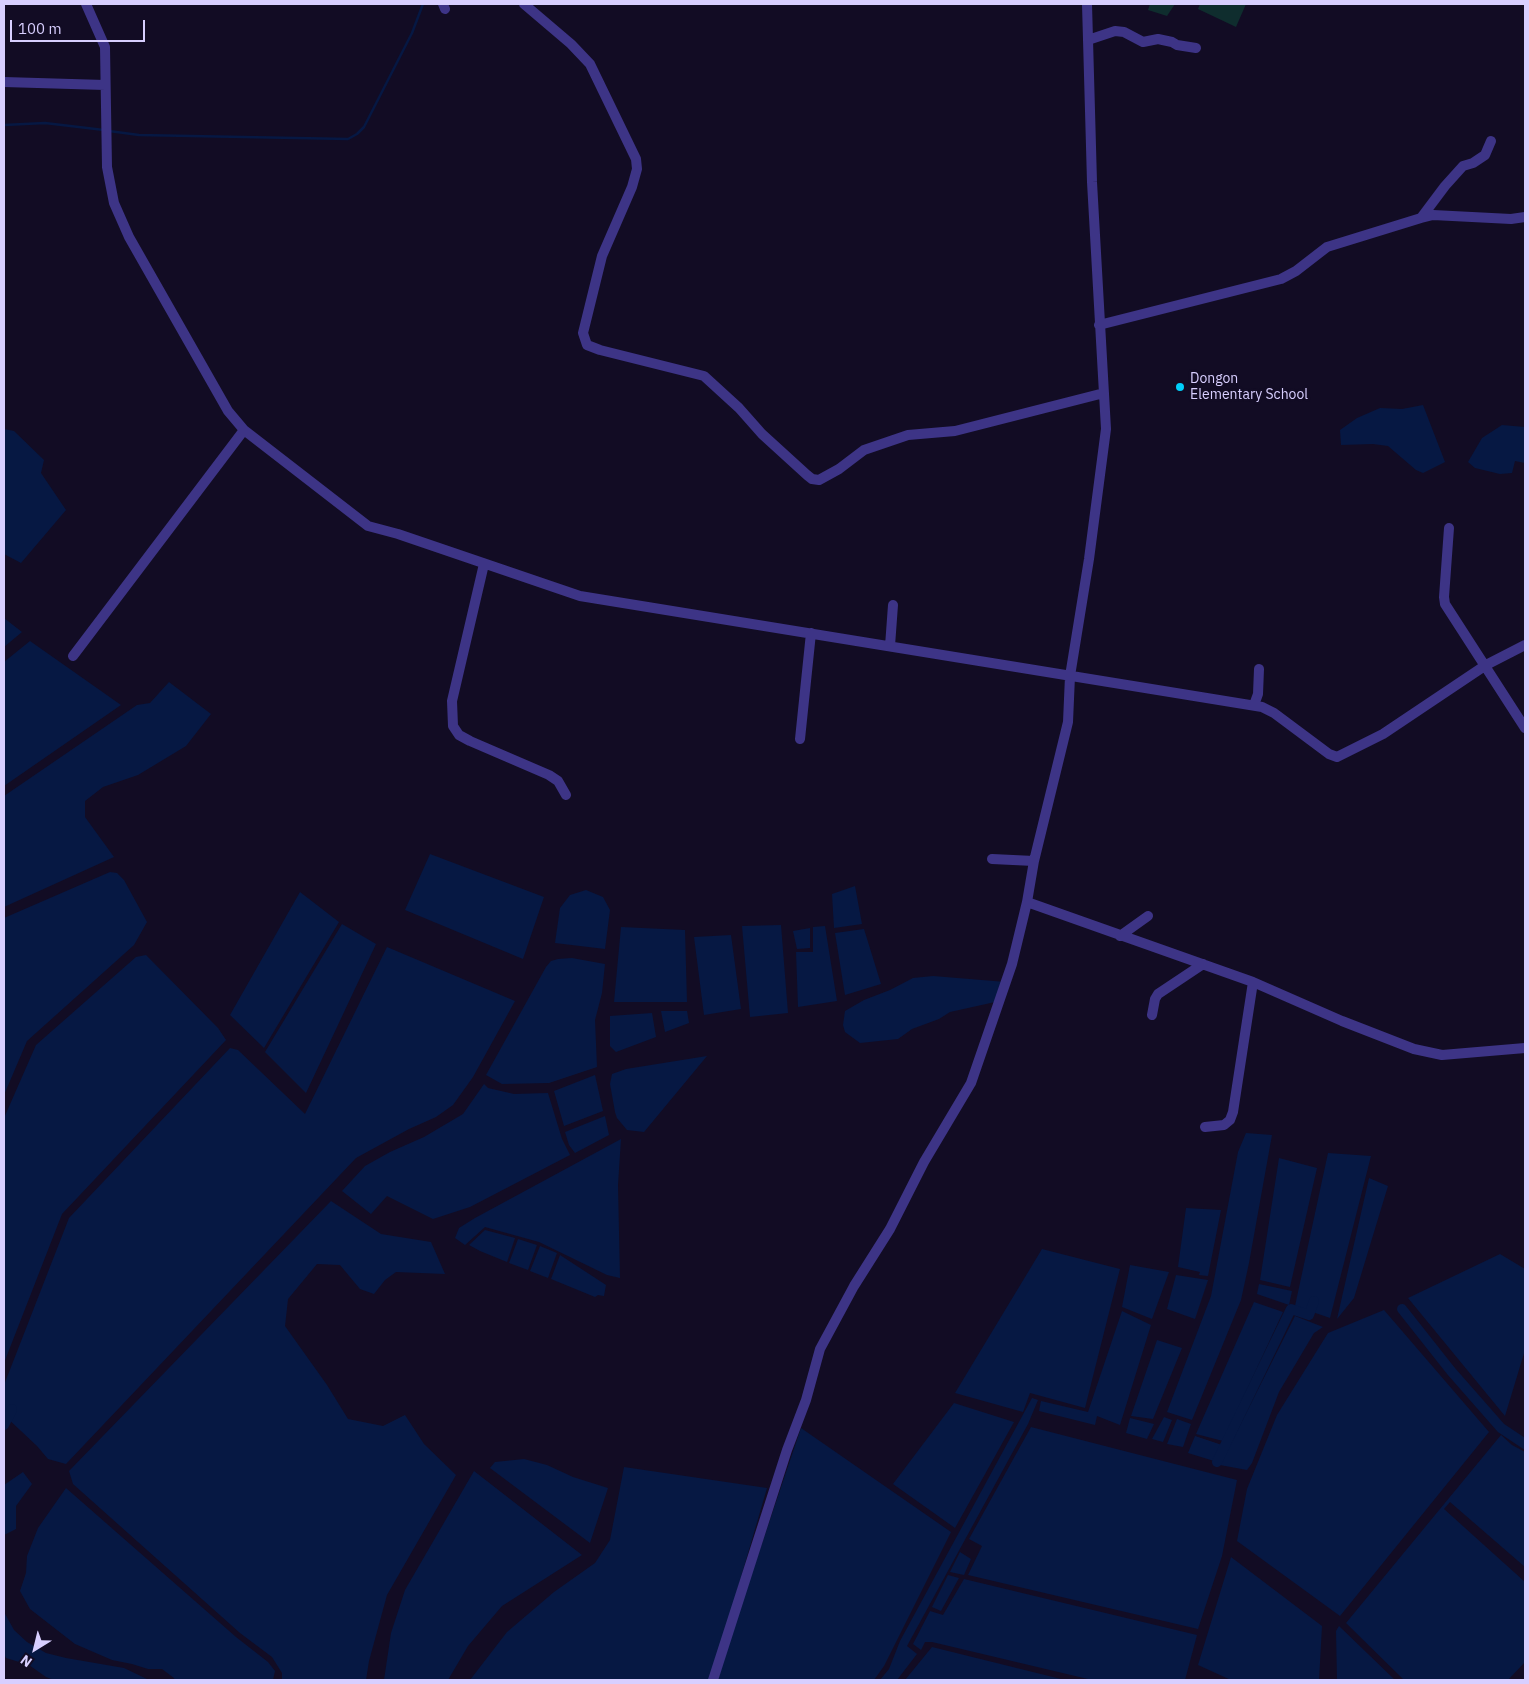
<!DOCTYPE html>
<html>
<head>
<meta charset="utf-8">
<style>
  body { margin:0 }
  #map { position:relative; width:1529px; height:1684px; overflow:hidden; background:#120c24; font-family:"IBM Plex Sans",sans-serif }
  canvas { display:block }
  .frame { position:absolute; inset:0; border:5px solid #d8cfff; pointer-events:none }
  .north { position:absolute; left:10px; top:1624px; width:50px; height:50px; -webkit-text-stroke:4px #120c24; paint-order:stroke; rotate:216deg; font-size:14px; font-weight:700; line-height:20px; text-align:center; color:#d8cfff }
  .north::after { content:''; display:block; margin:auto; width:18px; height:22px; background:#d8cfff; clip-path:polygon(50% 0,100% 100%,50% 72%,0 100%) }
  .scale { position:absolute; left:10px; top:20px; width:135px; height:22px; box-sizing:border-box; border:2px solid #d8cfff; border-top:0; padding-left:6px; font-size:15px; line-height:18px; white-space:nowrap; color:#d8cfff; -webkit-text-stroke:4px #120c24; paint-order:stroke }
</style>
</head>
<body>
<div id="map">
<canvas width="1529" height="1684"></canvas>
<div class="frame"></div>
<div class="north">N</div>
<div class="scale">100 m</div>
</div>
<script>
const c = document.querySelector('canvas').getContext('2d');
c.lineJoin = 'round';
function fillPath(path, color) { c.fillStyle = color; c.fill(path, 'evenodd'); }
const shape = rows => new Path2D(rows.map(r => 'M' + r).join(''));
function strokePath(path, color, width, dash) { c.strokeStyle = color; c.lineWidth = width; c.lineCap = dash ? 'butt' : 'round'; c.setLineDash(dash || []); c.stroke(path); }
function write(font, color, halo, rows, align = 'center') {
  c.font = font + ' "IBM Plex Sans",sans-serif'; c.lineWidth = 5; c.setLineDash([]); c.textBaseline = 'middle'; c.strokeStyle = halo; c.fillStyle = color; for (const [text, x, y, turn = 0] of rows) {
    c.save(); c.translate(x, y); c.rotate((+turn || 0) * Math.PI / 180); c.textAlign = isNaN(turn) ? turn : align; if (halo) c.strokeText(text, 0, 0); c.fillText(text, 0, 0); c.restore();
  }
}
fillPath(shape([
  [1150,4,1175,4,1167,16,1148,10],
  [1200,4,1246,4,1236,27,1198,9]
]), '#0f2d2e');
fillPath(shape([
  [1423,405,1445,462,1423,473,1416,470,1388,446,1373,444,1341,445,1340,430,1357,418,1380,408,1402,409],
  [1502,425,1525,427,1525,463,1515,461,1512,473,1500,474,1475,468,1468,462,1482,438],
  [4,429,14,431,44,460,41,473,66,510,21,563,4,554],
  [4,618,22,632,4,647],
  [30,641,121,705,4,786,4,662],
  [169,682,211,714,186,746,138,775,103,787,85,801,85,817,114,857,4,907,4,796,137,705,150,703],
  [430,854,544,897,523,959,405,910],
  [110,872,117,873,124,880,147,922,134,945,27,1041,4,1095,4,918],
  [855,886,862,924,834,928,832,894],
  [586,890,603,897,610,910,605,949,555,943,560,908,570,895],
  [300,892,339,922,264,1048,230,1015],
  [342,924,376,944,306,1093,265,1052],
  [781,925,788,1013,750,1017,742,926],
  [825,926,837,1001,798,1007,796,952,813,952,813,927],
  [621,927,685,930,687,1002,614,1002],
  [810,928,810,948,797,949,793,931],
  [864,929,881,984,845,995,835,933],
  [731,935,741,1009,704,1015,694,937],
  [387,947,515,1001,473,1077,453,1105,436,1117,409,1129,356,1158,66,1464,48,1459,37,1446,4,1415,4,1385,69,1218,230,1048,238,1050,305,1114],
  [146,955,218,1028,226,1040,62,1214,4,1363,4,1118,36,1045,136,957],
  [572,958,605,964,602,993,595,1020,597,1067,549,1083,502,1084,486,1075,546,967,551,961,558,959],
  [933,976,1006,982,995,1002,950,1012,939,1019,912,1029,898,1039,860,1043,845,1032,843,1025,845,1011,864,1000,890,990,913,978],
  [661,1011,687,1011,689,1023,665,1032],
  [652,1013,656,1037,616,1052,610,1046,610,1016],
  [707,1056,644,1132,627,1130,617,1118,615,1112,610,1084,612,1074,626,1069],
  [595,1075,603,1111,564,1126,554,1091],
  [484,1084,488,1088,514,1094,548,1093,562,1139,570,1155,470,1207,433,1219,387,1196,371,1214,342,1191,365,1166,390,1152,424,1137,463,1114],
  [605,1116,609,1135,575,1153,569,1145,565,1132],
  [1246,1133,1272,1135,1249,1263,1241,1300,1192,1420,1167,1412,1211,1296,1238,1152],
  [621,1139,618,1185,620,1278,607,1275,539,1242,485,1227,465,1245,455,1238,459,1228,475,1218],
  [1328,1153,1371,1156,1330,1318,1295,1306],
  [1279,1158,1317,1168,1290,1287,1260,1280],
  [1369,1178,1388,1186,1354,1298,1337,1319],
  [331,1201,381,1234,431,1242,445,1274,396,1272,385,1280,374,1294,360,1289,340,1265,317,1264,288,1299,285,1326,327,1385,348,1419,383,1426,405,1415,424,1444,456,1475,387,1595,369,1661,366,1680,282,1680,282,1673,272,1657,240,1633,73,1484,69,1471],
  [1186,1208,1221,1210,1208,1276,1199,1275,1200,1272,1178,1267],
  [485,1230,515,1238,507,1262,480,1251,469,1245],
  [518,1239,537,1245,528,1270,509,1263],
  [540,1246,557,1253,548,1278,530,1271],
  [1042,1249,1120,1269,1085,1408,1030,1393,1023,1412,955,1393],
  [1500,1254,1525,1269,1525,1350,1505,1416,1408,1298],
  [560,1255,606,1285,604,1296,598,1295,595,1297,551,1279],
  [1130,1265,1169,1272,1152,1319,1122,1307],
  [1176,1275,1208,1280,1195,1319,1167,1309],
  [1259,1284,1292,1291,1289,1305,1257,1294],
  [1254,1302,1283,1312,1223,1441,1196,1434],
  [1384,1310,1489,1432,1340,1616,1237,1541,1247,1489,1277,1415,1328,1333],
  [1122,1311,1151,1325,1120,1425,1097,1416,1095,1425,1039,1411,1041,1401,1088,1412],
  [1295,1316,1323,1327,1314,1333,1279,1392,1252,1463,1247,1470,1220,1465],
  [1157,1340,1182,1348,1153,1419,1131,1416],
  [1032,1398,1038,1400,1028,1424,907,1646,917,1654,897,1680,880,1680,889,1669,900,1641],
  [954,1403,1014,1422,955,1528,893,1484],
  [1164,1417,1172,1420,1163,1442,1152,1439],
  [1130,1418,1154,1424,1147,1439,1126,1433],
  [1177,1419,1191,1424,1183,1447,1167,1444],
  [1031,1427,1237,1480,1222,1556,1198,1629,968,1575,982,1546,969,1539],
  [801,1428,951,1532,884,1666,874,1680,718,1680,728,1644],
  [1501,1435,1512,1445,1525,1452,1525,1567,1450,1502,1444,1509,1525,1582,1525,1662,1508,1680,1404,1680,1346,1623],
  [1195,1436,1222,1445,1214,1461,1188,1453],
  [524,1459,547,1465,573,1477,608,1488,590,1543,490,1468,495,1462],
  [624,1467,767,1488,711,1680,470,1680,507,1632,554,1592,595,1563,610,1540],
  [474,1471,582,1555,502,1606,468,1646,448,1680,384,1680,391,1633,405,1590],
  [23,1472,32,1484,16,1506,16,1529,4,1535,4,1485],
  [66,1488,236,1637,268,1662,275,1671,273,1680,175,1680,174,1678,162,1669,148,1669,132,1664,112,1660,75,1644,30,1609,20,1591,26,1573,27,1556,38,1528],
  [960,1552,971,1559,964,1575,950,1572],
  [1231,1557,1322,1626,1319,1680,1231,1680,1198,1665],
  [948,1575,959,1578,941,1611,932,1607],
  [964,1579,1197,1635,1185,1680,1092,1680,932,1642,925,1642,921,1650,913,1644,930,1611,943,1615],
  [4,1612,14,1630,27,1642,46,1653,66,1658,124,1668,149,1680,54,1680,46,1677,29,1665,6,1658,4,1654],
  [1339,1626,1395,1680,1337,1680,1336,1631],
  [932,1647,1065,1680,905,1680]
]), '#061843');
strokePath(shape([
  [4,125,45,123,104,130],
  [109,131,139,135,348,139,357,134,364,127,412,33,423,4]
]), '#061843', 2.5);
strokePath(shape([
  [1402,1309,1451,1371,1501,1428,1525,1444],
  [4,1425,12,1409],
  [1217,1462,1291,1309,1309,1315,1314,1301]
]), '#061843', 10);
strokePath(shape([
  [86,4,105,47,107,167,114,203,129,237,228,411,244,430,368,526,398,534,580,596,1262,707,1274,713,1329,754,1337,757,1383,734,1486,665,1525,645],
  [443,4,445,9],
  [524,4,571,44,590,64,636,159,637,169,632,187,602,256,583,333,587,345,600,350,704,376,739,408,762,434,807,475,812,479,819,480,839,469,864,450,908,435,955,431,1104,393],
  [1088,40,1115,31,1124,32,1143,42,1158,39,1172,42,1177,45,1196,48],
  [4,82,105,85],
  [1421,218,1445,186,1463,166,1473,163,1485,155,1491,141],
  [1099,325,1281,279,1296,271,1327,247,1421,218,1433,215,1511,219,1525,217],
  [1449,528,1444,597,1445,604,1525,728],
  [484,564,452,701,453,726,459,735,470,741,549,775,558,781,566,795],
  [890,646,893,605],
  [73,656,244,430],
  [1254,705,1258,694,1259,669],
  [800,739,811,633],
  [992,859,1034,861],
  [1027,902,1253,982,1342,1021,1414,1049,1442,1055,1525,1048],
  [1120,936,1148,916],
  [1152,1015,1155,999,1158,994,1203,964],
  [1205,1127,1224,1125,1230,1120,1233,1112,1253,982],
  [713,1680,787,1450,806,1400,820,1349,854,1286,890,1229,924,1162,971,1083,1012,964,1027,902,1034,861,1068,722,1070,676,1089,559,1106,429,1092,182,1087,4]
]), '#3d3486', 10);
for (const [x, y, r, color] of [
  [1180,387,5,"#00cffa"]
]) { const dot = new Path2D(); dot.arc(x, y, r, 0, 2 * Math.PI); c.fillStyle = color; c.fill(dot); strokePath(dot, '#120c24', 2); }
write('14px', '#d8cfff', '#120c24', [
  ["Dongon",1190,379],
  ["Elementary School",1190,395]
], 'left');
</script>
</body>
</html>
